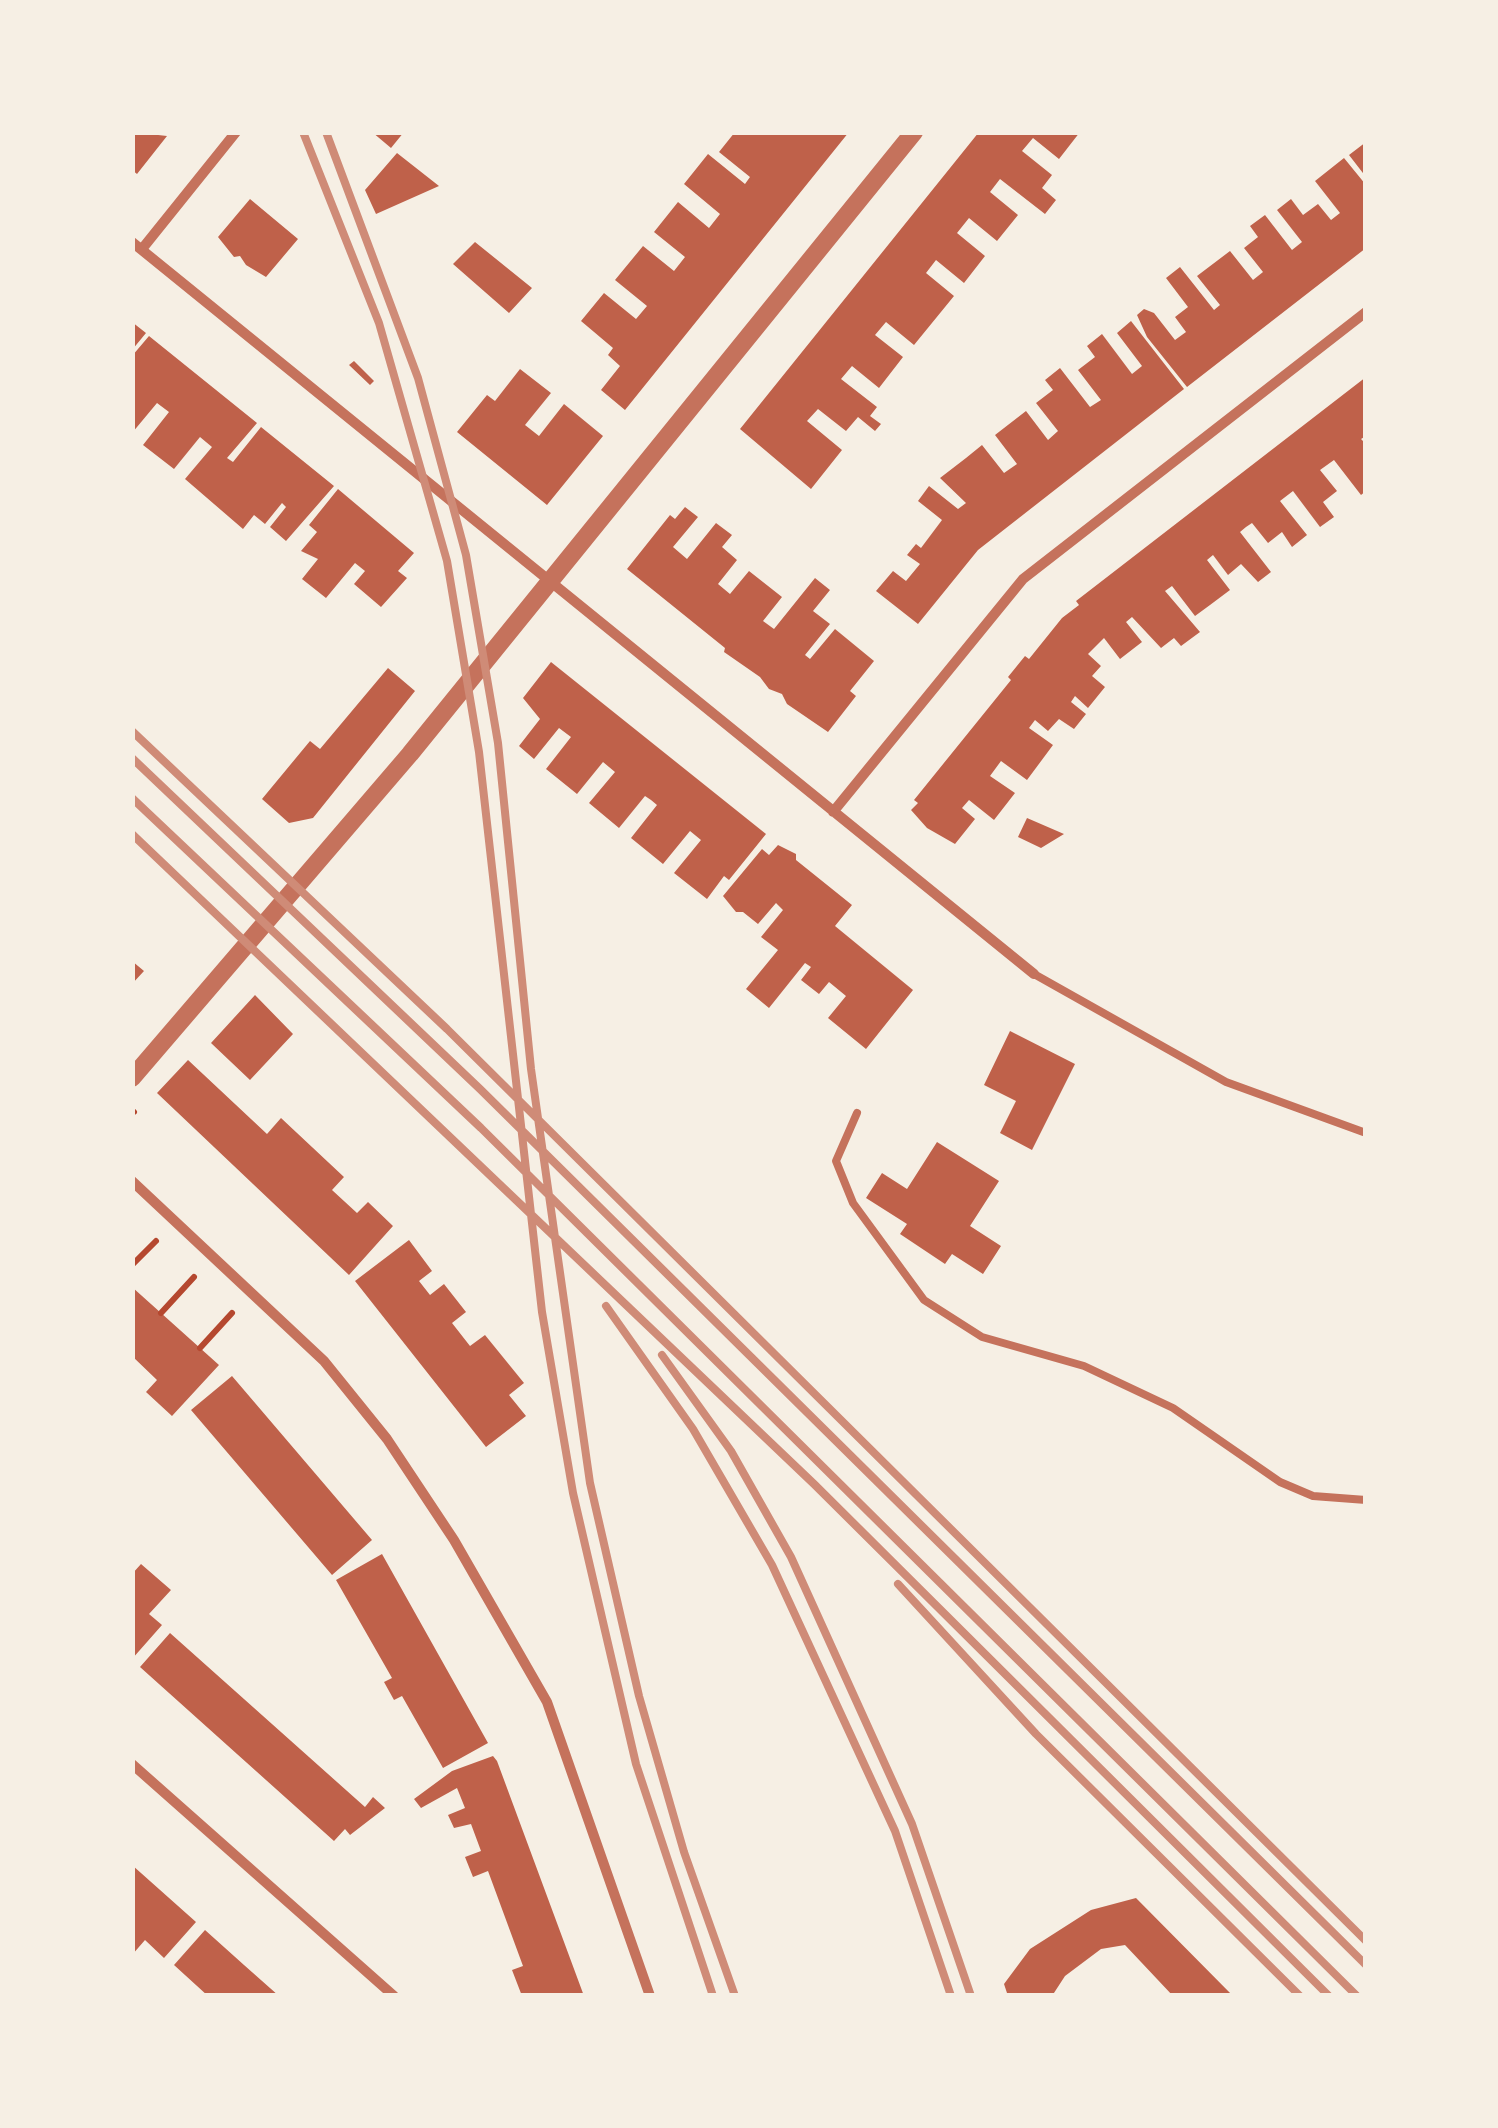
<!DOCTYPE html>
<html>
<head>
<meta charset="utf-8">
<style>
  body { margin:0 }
  #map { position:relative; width:1498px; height:2128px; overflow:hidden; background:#f6efe4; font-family:"Alegreya Sans",sans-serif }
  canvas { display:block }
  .frame { position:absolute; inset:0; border:135px solid #f6efe4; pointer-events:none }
</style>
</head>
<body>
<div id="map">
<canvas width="1498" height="2128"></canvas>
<div class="frame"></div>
</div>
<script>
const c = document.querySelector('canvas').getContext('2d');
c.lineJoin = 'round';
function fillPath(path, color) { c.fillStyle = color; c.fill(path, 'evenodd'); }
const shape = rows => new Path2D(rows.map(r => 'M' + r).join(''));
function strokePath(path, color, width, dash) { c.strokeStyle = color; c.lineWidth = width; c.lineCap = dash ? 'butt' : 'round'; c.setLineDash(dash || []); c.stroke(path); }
fillPath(shape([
  [132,132,167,136,137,174,132,170],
  [372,132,404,132,391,148],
  [735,132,849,132,625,410,601,390,620,366,608,355,613,348,581,321,604,293,636,319,647,306,615,280,643,246,674,271,685,257,654,232,678,202,709,228,720,214,684,184,708,154,745,184,750,177,719,152],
  [979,132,1080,132,1059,159,1033,138,1022,151,1052,175,1042,188,1056,200,1045,214,1000,179,990,192,1018,215,997,241,969,218,957,233,985,256,964,283,936,260,926,273,954,296,914,345,886,322,875,335,903,357,879,388,852,366,841,379,877,407,870,416,881,424,875,431,858,417,846,431,818,409,807,421,842,450,811,489,740,429],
  [1366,142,1366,177,1349,155],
  [397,153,439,186,376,214,365,190],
  [1344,158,1366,185,1366,248,1187,387,1147,337,1137,315,1144,309,1154,313,1175,340,1186,332,1175,317,1188,307,1166,278,1180,267,1214,310,1220,305,1197,276,1230,251,1253,280,1263,272,1244,248,1258,237,1250,226,1265,215,1292,250,1302,242,1277,210,1291,199,1303,215,1318,204,1331,220,1340,213,1315,181],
  [250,199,298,239,266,277,246,265,240,256,234,257,218,237],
  [475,242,532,288,509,313,453,264],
  [1131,321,1184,389,978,550,918,624,876,591,893,571,906,581,920,564,907,555,916,544,921,548,942,520,918,501,929,486,958,509,966,503,940,478,966,458,982,445,1004,473,1017,464,995,435,1026,411,1048,440,1058,431,1036,403,1053,390,1045,380,1060,368,1090,407,1101,400,1078,370,1095,357,1087,346,1102,334,1132,374,1142,366,1117,333],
  [132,322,146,333,132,350],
  [149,336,257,423,227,458,233,462,261,427,334,486,286,541,270,527,286,507,282,503,265,524,254,515,243,529,185,479,212,447,200,437,174,469,143,445,169,412,157,403,132,433,132,356],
  [354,361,374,381,370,385,349,365],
  [520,369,551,393,525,425,539,436,564,404,603,436,547,505,457,432,487,395,495,401],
  [1366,377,1366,436,1361,439,1366,444,1366,491,1361,495,1334,460,1320,470,1337,491,1323,502,1334,517,1320,527,1293,491,1280,501,1307,535,1292,547,1282,532,1268,543,1252,523,1246,527,1240,532,1271,572,1258,582,1241,564,1228,575,1213,555,1207,560,1230,590,1210,605,1195,616,1172,586,1165,591,1200,632,1181,646,1174,638,1161,648,1132,617,1126,622,1142,642,1120,659,1104,638,1088,654,1101,666,1092,676,1105,687,1088,708,1075,696,1071,702,1086,714,1074,729,1059,719,1048,731,1035,720,1029,728,1053,745,1027,780,1001,761,990,776,1015,793,994,820,969,800,962,808,975,819,955,844,927,828,911,810,918,803,914,800,1011,680,1008,677,1025,656,1029,659,1062,618,1079,605,1076,601],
  [338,489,414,553,398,571,407,578,381,607,354,584,365,571,355,563,326,598,302,579,318,559,301,551,317,532,309,525],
  [685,507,698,517,673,547,687,559,716,523,732,535,722,547,737,560,718,584,730,594,749,571,782,597,763,621,774,629,815,578,830,590,813,611,830,624,805,655,810,659,835,629,874,661,850,691,856,696,828,732,787,704,782,694,769,689,760,677,724,652,725,648,627,569,670,515,675,519],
  [551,662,766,834,729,880,724,876,707,899,674,873,701,840,690,831,663,864,631,838,657,805,651,800,645,796,619,828,589,803,615,772,603,762,577,794,546,769,571,737,559,728,534,759,519,746,540,719,523,698],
  [388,668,415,691,313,818,289,823,262,799,310,741,320,749],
  [1027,818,1064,834,1041,848,1018,837],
  [778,845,796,854,796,860,852,905,835,926,913,990,866,1049,828,1018,846,996,829,982,819,994,801,980,811,967,805,963,769,1008,746,989,778,950,761,937,783,910,776,903,758,924,743,912,736,912,723,896,762,849,769,855],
  [132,961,144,971,132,984],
  [255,995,293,1034,250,1080,211,1043],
  [1010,1031,1075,1064,1032,1150,1000,1133,1016,1101,984,1085],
  [188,1060,267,1134,281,1118,344,1177,332,1190,357,1213,368,1202,393,1226,349,1275,157,1093],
  [937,1142,999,1181,970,1226,1001,1246,983,1274,952,1254,945,1264,900,1234,907,1224,866,1198,882,1173,907,1189],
  [409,1240,432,1271,419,1281,430,1295,444,1284,466,1312,452,1323,470,1346,485,1335,524,1383,509,1395,526,1416,486,1447,355,1281],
  [132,1287,219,1365,172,1416,146,1392,157,1380,132,1356],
  [232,1376,372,1540,332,1575,191,1410],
  [382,1554,488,1743,443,1768,402,1696,394,1700,384,1682,392,1678,336,1580],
  [141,1564,171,1590,149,1614,162,1625,132,1659,132,1574],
  [170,1633,365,1807,373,1797,385,1808,350,1835,345,1829,334,1841,140,1667],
  [493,1756,497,1761,584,1996,522,1996,512,1970,523,1966,488,1871,473,1877,465,1857,481,1851,471,1824,454,1828,448,1815,465,1808,457,1788,421,1808,414,1799,452,1771],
  [132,1865,196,1922,164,1958,145,1940,132,1955],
  [1136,1898,1233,1996,1173,1996,1125,1945,1101,1949,1065,1976,1052,1996,1008,1996,1004,1984,1030,1949,1091,1910],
  [205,1930,244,1965,279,1996,208,1996,174,1965]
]), '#bf614a');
strokePath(shape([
  [132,1110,134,1112],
  [132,1265,156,1241],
  [161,1313,194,1277],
  [200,1348,232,1313]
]), '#b5482f', 6);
strokePath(shape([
  [1034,974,1226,1082,1366,1133],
  [857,1113,836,1161,853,1203,924,1300,982,1337,1084,1366,1173,1408,1280,1482,1313,1496,1366,1500]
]), '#c5725c', 8);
strokePath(shape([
  [132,242,1034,974],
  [142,249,236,132],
  [833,812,1023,579,1366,312],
  [132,1181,324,1361,387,1439,454,1540,547,1702,650,1996],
  [132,1764,394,1996]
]), '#c5725c', 10);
strokePath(shape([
  [132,1078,410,754,914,132]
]), '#c5725c', 18);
strokePath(shape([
  [303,132,379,323,447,561,479,752,542,1312,573,1493,636,1764,713,1996],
  [326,132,418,378,466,555,498,743,531,1069,590,1483,639,1696,684,1852,735,1996],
  [132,731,447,1029,1366,1941],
  [132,758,480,1089,1366,1965],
  [132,798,481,1128,1357,1996],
  [132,834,814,1484,1329,1996],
  [606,1306,693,1429,772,1565,895,1831,951,1996],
  [662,1355,731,1451,791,1557,912,1824,971,1996],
  [898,1584,1036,1734,1300,1996]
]), '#cf8b77', 8);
</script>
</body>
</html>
